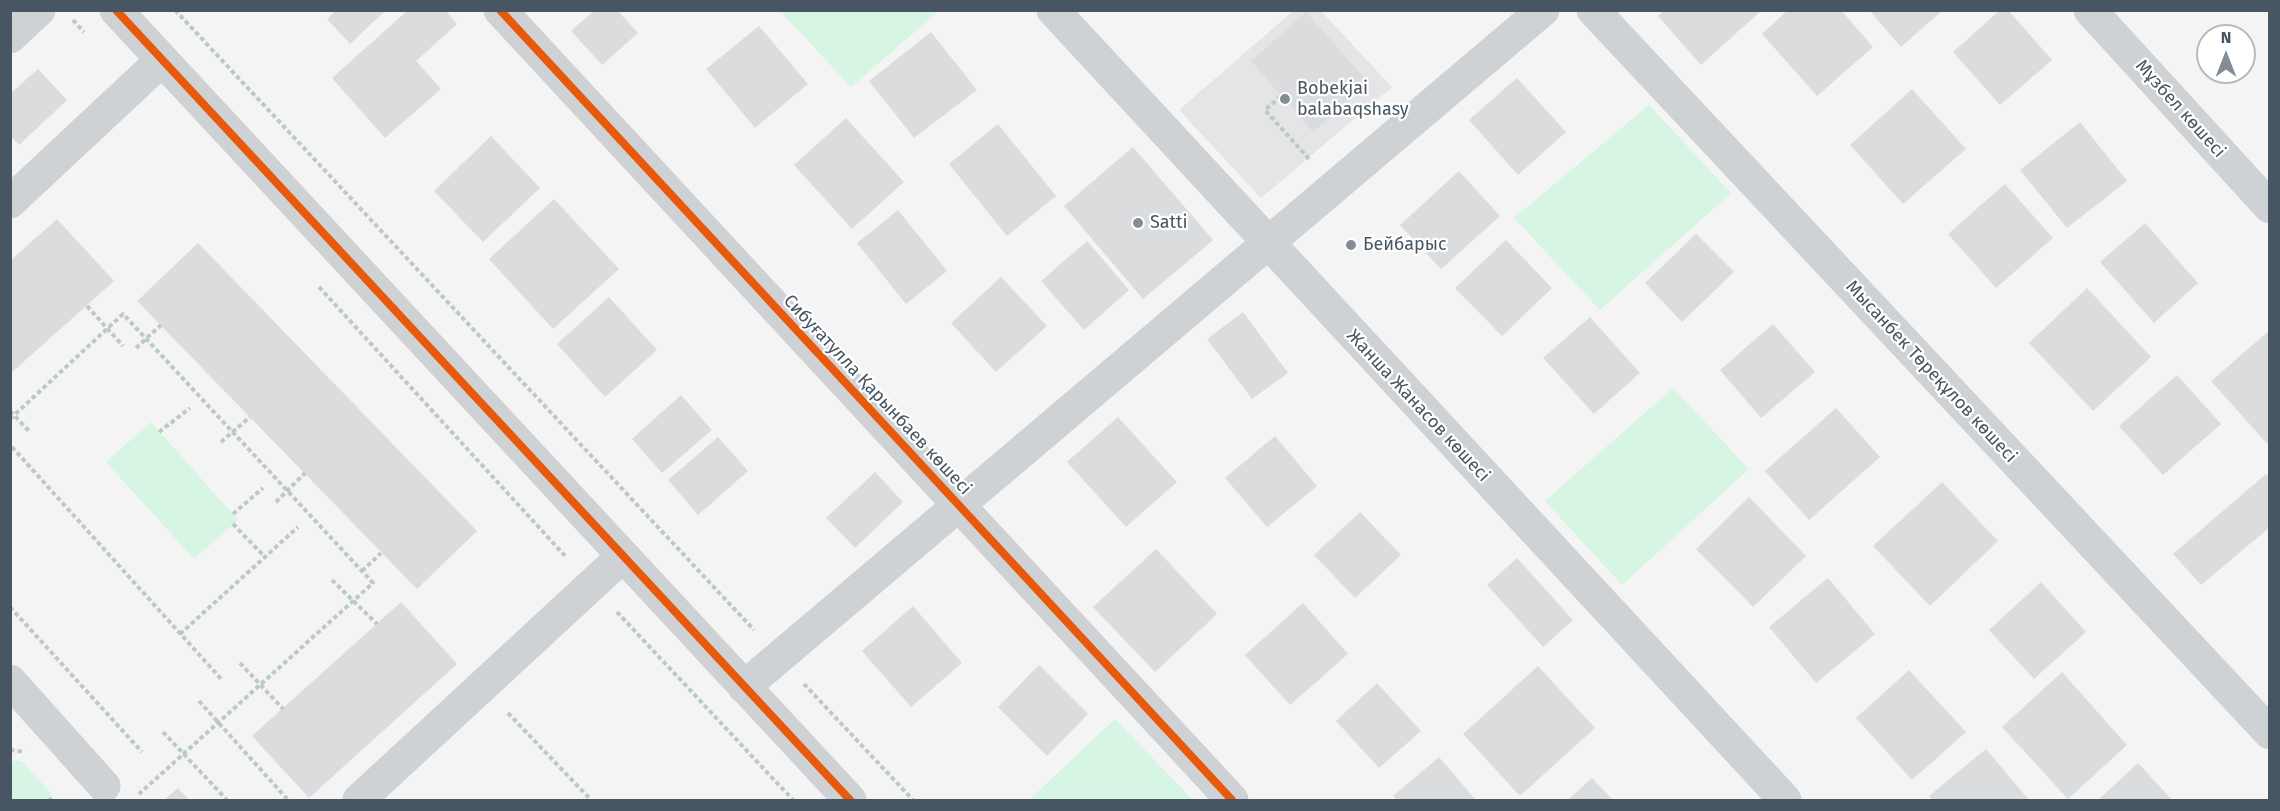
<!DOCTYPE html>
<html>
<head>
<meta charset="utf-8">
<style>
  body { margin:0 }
  #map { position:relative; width:2280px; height:811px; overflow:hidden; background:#f4f4f4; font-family:"Fira Sans",sans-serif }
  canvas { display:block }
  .frame { position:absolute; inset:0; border:12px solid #485663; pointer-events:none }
  .north { position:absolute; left:2196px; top:24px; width:60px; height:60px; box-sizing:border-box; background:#fff; border:2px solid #b6bbc1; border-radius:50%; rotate:0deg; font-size:16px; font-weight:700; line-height:24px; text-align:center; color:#485663 }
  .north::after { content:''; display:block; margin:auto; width:21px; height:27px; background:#848d96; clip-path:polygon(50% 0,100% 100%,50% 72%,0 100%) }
</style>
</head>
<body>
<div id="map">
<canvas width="2280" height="811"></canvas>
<div class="frame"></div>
<div class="north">N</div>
</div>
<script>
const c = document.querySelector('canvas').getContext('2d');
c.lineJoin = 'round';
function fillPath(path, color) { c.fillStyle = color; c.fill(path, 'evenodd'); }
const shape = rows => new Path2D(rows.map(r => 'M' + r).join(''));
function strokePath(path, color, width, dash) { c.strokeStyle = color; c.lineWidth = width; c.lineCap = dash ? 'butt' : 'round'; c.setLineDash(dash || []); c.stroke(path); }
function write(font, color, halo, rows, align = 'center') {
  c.font = font + ' "Fira Sans",sans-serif'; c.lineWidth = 4.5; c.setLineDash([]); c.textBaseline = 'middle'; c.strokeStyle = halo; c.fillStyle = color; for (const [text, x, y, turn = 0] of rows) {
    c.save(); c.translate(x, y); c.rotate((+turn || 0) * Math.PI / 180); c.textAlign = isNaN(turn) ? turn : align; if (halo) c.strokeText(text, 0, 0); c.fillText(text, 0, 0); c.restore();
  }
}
fillPath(shape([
  [1293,11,1321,11,1392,87,1261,198,1179,110]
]), '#e5e5e7');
fillPath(shape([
  [780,11,939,11,851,87],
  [1649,105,1731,193,1600,310,1514,218],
  [1673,388,1749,469,1622,585,1545,501],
  [151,422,238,520,194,559,106,462],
  [1115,719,1192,799,1190,800,1029,800],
  [11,761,21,761,52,794,46,800,11,800]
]), '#d6f5e3');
fillPath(shape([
  [336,10,386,10,350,44,327,19],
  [408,10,445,10,457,24,416,61,441,89,385,138,332,78],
  [595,10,617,10,638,33,602,65,571,31],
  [1665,10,1762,10,1701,65,1658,16],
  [1788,10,1841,10,1873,47,1817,96,1762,34],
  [1869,10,1943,10,1901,47],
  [2000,10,2008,10,2052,60,2000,105,1953,52],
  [1306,12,1369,83,1313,132,1251,61],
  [759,26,808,84,755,128,706,69],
  [931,32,977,90,914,138,869,81],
  [38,69,67,100,19,145,10,135,10,94],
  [1517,78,1566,132,1518,175,1469,120],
  [1912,89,1966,149,1903,204,1850,145],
  [846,118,904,182,852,229,794,165],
  [2080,122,2127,181,2067,228,2020,170],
  [998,124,1056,196,1007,236,949,164],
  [491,136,540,188,483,242,434,191],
  [1133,147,1213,240,1143,299,1064,206],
  [1459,171,1500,216,1441,269,1400,225],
  [2005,184,2053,238,1996,288,1948,234],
  [554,199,619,269,553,329,489,259],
  [898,210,947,271,906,304,857,243],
  [57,219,114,281,10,374,10,261],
  [2145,223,2198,283,2154,323,2100,262],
  [1696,234,1734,272,1682,322,1645,283],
  [1506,240,1552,288,1502,336,1455,288],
  [1087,241,1129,290,1084,330,1041,281],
  [198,243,477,531,417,589,137,301],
  [1001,277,1047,326,996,372,951,323],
  [2087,288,2151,357,2093,411,2029,343],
  [609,297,657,350,605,397,557,344],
  [1243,312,1288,373,1252,399,1207,339],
  [1590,317,1640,373,1594,414,1543,358],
  [1773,324,1815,372,1761,418,1720,370],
  [2270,330,2270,447,2211,381],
  [2177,375,2221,424,2163,475,2119,426],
  [681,395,712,430,662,473,632,439],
  [1836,408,1880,457,1809,520,1765,471],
  [1118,417,1177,482,1126,527,1067,462],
  [1275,436,1317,486,1267,527,1225,478],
  [718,437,748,471,698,515,668,480],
  [875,472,903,502,855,548,826,518],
  [2266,474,2270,478,2270,527,2201,585,2173,554],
  [1942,482,1998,541,1930,606,1873,546],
  [1749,497,1806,556,1753,607,1696,549],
  [1360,512,1401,555,1355,598,1314,555],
  [1156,549,1217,614,1155,672,1093,607],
  [1517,558,1573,620,1543,647,1487,585],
  [1828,578,1875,634,1816,683,1769,627],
  [2041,582,2086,632,2034,679,1989,630],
  [401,602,457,664,309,798,252,736],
  [1303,603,1348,654,1290,705,1245,655],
  [913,606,962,663,911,707,862,651],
  [1039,665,1088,714,1047,756,998,707],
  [1538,666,1595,728,1520,796,1463,734],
  [1909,670,1966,732,1912,780,1856,718],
  [2062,672,2127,745,2068,799,2002,727],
  [1377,683,1421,731,1379,768,1336,721],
  [1986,749,2029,800,1932,800,1929,796],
  [1439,757,1476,800,1397,800,1393,796],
  [2138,763,2172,800,2098,800],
  [1592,778,1613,800,1568,800],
  [178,788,189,800,164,800]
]), '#dbdcde');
strokePath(shape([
  [175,10,754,630],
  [73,20,84,32],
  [1281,96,1265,110,1310,160],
  [319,287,567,558],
  [87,306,123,346],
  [136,348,161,325],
  [10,411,29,431],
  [10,419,123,314,373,583,139,794],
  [159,432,190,408],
  [221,442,250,417],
  [12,447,222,680],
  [276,502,305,473],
  [233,514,263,488],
  [233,524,265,557],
  [362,571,381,553],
  [332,580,377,624],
  [10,607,142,752],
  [617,612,793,800],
  [180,634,298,527],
  [240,663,283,709],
  [804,684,913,800],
  [199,701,288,800],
  [508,713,591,800],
  [163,732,227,800],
  [10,750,25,752],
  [49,798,51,800]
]), '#bbcac5', 4, [4.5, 3]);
strokePath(shape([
  [116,10,850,800],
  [500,10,1232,800],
  [1053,10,1785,800],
  [1593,10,2270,733],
  [2090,10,2270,207],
  [10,37,39,10],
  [10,202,162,60],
  [10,681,104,786],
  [744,687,1543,10],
  [359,800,623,556]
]), '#cfd2d5', 33);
strokePath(shape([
  [116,10,850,800],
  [500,10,1232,800]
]), '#e8590c', 8);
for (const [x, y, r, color] of [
  [1285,99,6,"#848d96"],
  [1138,223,6,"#848d96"],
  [1351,245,6,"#848d96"]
]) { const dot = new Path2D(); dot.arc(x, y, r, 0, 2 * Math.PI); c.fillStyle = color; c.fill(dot); strokePath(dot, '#fff', 2); }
write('18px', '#485663', '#fff', [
  ["Bobekjai",1297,89],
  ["balabaqshasy",1297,110],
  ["Satti",1150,223],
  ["Бейбарыс",1363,245]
], 'left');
write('18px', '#485663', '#fff', [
  ["Мұзбел көшесі",2180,109,48],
  ["Мысанбек Төреқұлов көшесі",1931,372,47],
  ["Сибуғатулла Қарынбаев көшесі",877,395,47],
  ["Жанша Жанасов көшесі",1418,406,47]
]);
</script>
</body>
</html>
